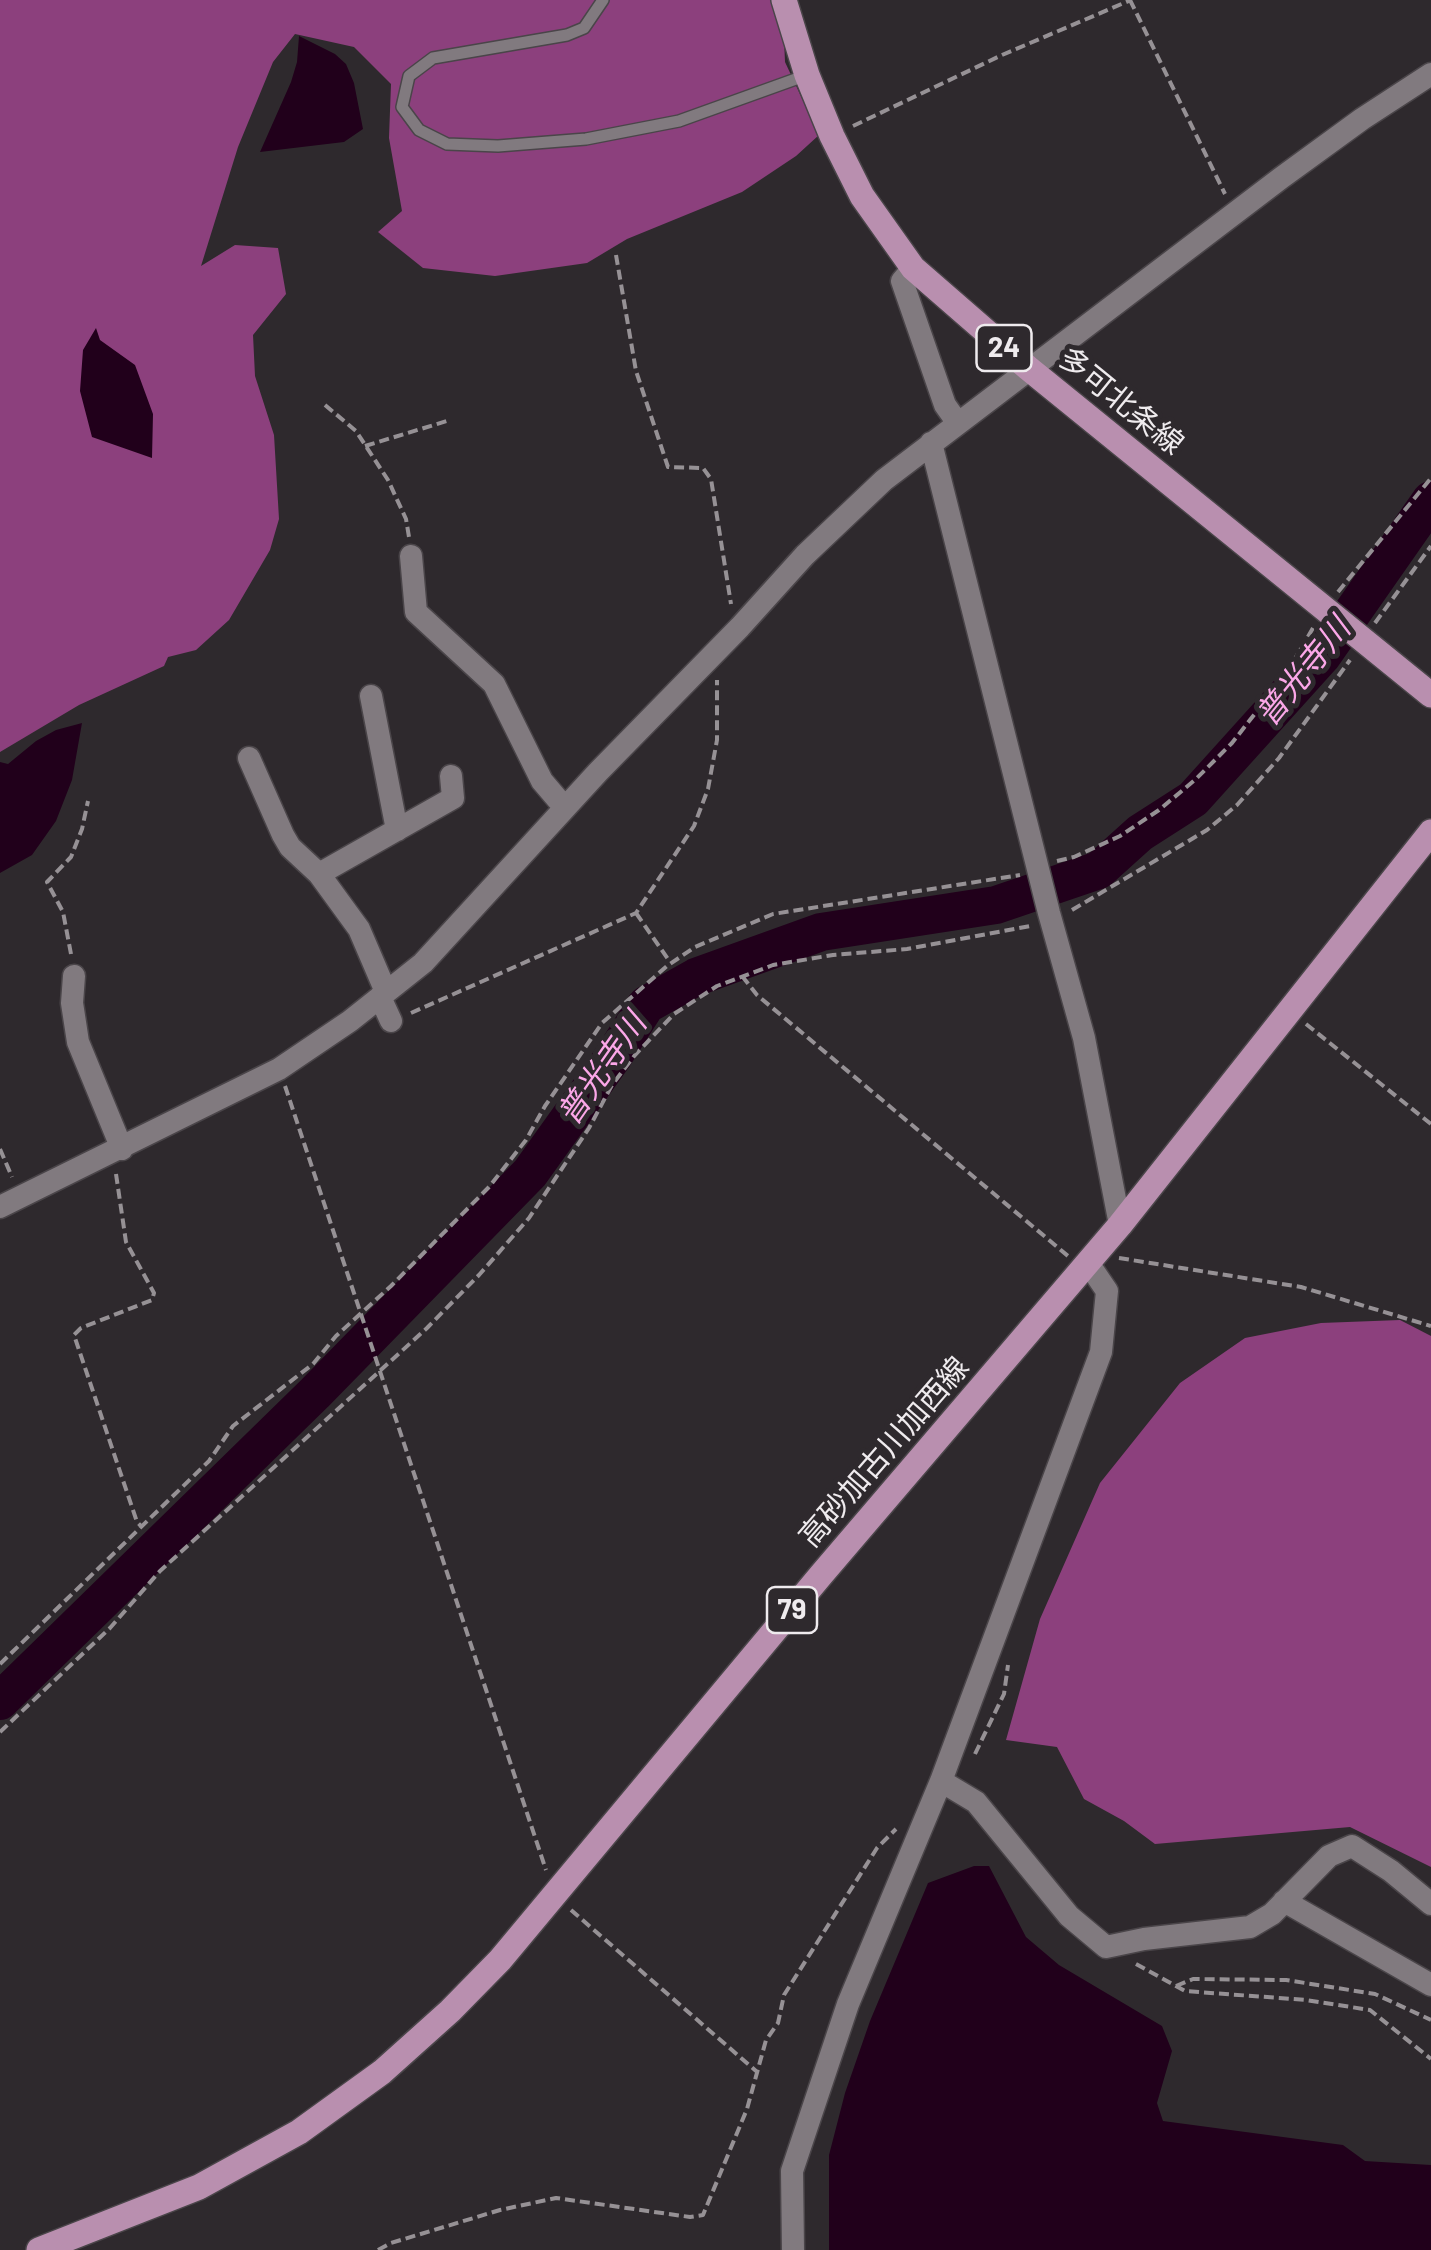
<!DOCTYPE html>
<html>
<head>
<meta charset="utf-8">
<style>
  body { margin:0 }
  canvas { display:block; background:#2e292d }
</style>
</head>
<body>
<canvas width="1431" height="2250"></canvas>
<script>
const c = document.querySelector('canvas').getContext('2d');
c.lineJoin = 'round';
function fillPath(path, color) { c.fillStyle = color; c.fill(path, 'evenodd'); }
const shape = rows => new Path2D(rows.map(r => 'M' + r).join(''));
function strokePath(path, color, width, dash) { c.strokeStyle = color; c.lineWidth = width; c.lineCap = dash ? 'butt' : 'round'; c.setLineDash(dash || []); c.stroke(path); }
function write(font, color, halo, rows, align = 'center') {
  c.font = font + ' Barlow,"Noto Sans JP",sans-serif'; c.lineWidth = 10; c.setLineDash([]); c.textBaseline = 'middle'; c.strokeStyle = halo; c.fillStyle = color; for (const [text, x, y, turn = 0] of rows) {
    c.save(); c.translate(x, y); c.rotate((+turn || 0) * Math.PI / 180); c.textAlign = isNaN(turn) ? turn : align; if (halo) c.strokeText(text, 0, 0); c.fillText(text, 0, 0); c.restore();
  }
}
fillPath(shape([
  [0,0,777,0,783,15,785,62,819,135,796,156,742,192,627,239,587,263,495,276,423,268,378,232,402,211,389,138,391,84,354,47,295,34,273,62,238,147,201,266,235,245,278,248,286,294,253,335,255,376,274,435,279,519,270,550,229,620,196,650,168,657,164,666,79,705,0,752],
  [1400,1320,1431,1336,1431,1867,1350,1827,1155,1844,1124,1821,1084,1799,1057,1747,1006,1740,1040,1619,1100,1483,1180,1383,1245,1338,1321,1323]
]), '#8c407d');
fillPath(shape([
  [299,36,335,54,346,64,354,83,363,129,344,142,260,152,291,82,297,62],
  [96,328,100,340,135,365,153,414,152,458,92,437,80,391,83,350],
  [82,723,72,780,56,821,32,855,0,873,0,762,8,764,36,741,56,730],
  [974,1866,989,1866,1026,1937,1059,1965,1162,2026,1172,2051,1157,2103,1163,2121,1343,2145,1365,2161,1431,2165,1431,2250,829,2250,829,2155,845,2093,870,2021,928,1883]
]), '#21001b');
strokePath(shape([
  [0,1701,315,1393,530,1173,613,1057,646,1005,696,977,821,932,996,905,1099,870,1140,833,1193,799,1322,656,1431,500]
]), '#21001b', 38);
const lane = shape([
  [603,0,584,28,567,35,433,58,409,76,402,107,419,130,447,144,498,146,586,139,679,121,807,75]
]);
const street = shape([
  [913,268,902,281,945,405,957,422],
  [931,443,1049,913,1084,1038,1120,1225],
  [411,556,416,612,494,684,542,781,565,808],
  [371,696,397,830],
  [249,758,283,835,290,847,319,874,359,929,386,992],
  [319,874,453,798,451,776],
  [74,976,72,1003,78,1042,122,1149],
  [380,997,391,1021],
  [0,1207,279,1069,350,1021,423,963,598,772,740,627,805,555,884,480,1281,178,1362,119,1431,74],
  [941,1781,976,1802,1069,1916,1106,1947,1144,1939,1250,1927,1272,1914,1329,1856,1352,1846,1391,1871,1431,1904],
  [1284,1901,1431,1985],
  [793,2250,792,2171,848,2004,941,1781,1101,1352,1107,1291,1088,1263]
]);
const primary = shape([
  [784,0,807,75,832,136,862,196,913,268,1028,368,1431,695],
  [39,2250,199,2187,299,2132,382,2072,450,2011,500,1960,821,1575,1120,1225,1431,832]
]);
strokePath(lane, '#4a4549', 14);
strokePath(street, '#4a4549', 25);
strokePath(primary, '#4a4549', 28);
strokePath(shape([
  [1130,0,1225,194],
  [853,126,1002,55,1131,0],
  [616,255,636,371,668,467,703,468,711,479,731,604],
  [325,405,356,431,388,480,406,519,409,537],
  [365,446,447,421],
  [1338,592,1431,478],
  [1375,623,1431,546],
  [1057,861,1074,857,1120,836,1159,810,1196,779,1232,743,1286,674,1313,628],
  [1072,910,1207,830,1237,805,1279,758,1350,660],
  [636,913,670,962],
  [71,954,63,912,47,882,71,857,82,829,88,801],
  [742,976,757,995,1068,1256],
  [411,1013,636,913,694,826,708,789,717,740,717,680],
  [1306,1024,1431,1124],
  [285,1086,546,1870],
  [0,1149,12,1177],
  [116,1174,126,1242,154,1293,152,1300,81,1328,74,1335,137,1522,142,1527],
  [1119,1258,1301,1287,1431,1326],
  [0,1664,209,1461,233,1426,313,1364,336,1336,391,1286,489,1187,526,1140,545,1106,602,1023,667,966,695,947,773,914,1020,875],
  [0,1732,110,1628,160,1571,427,1328,479,1275,529,1218,589,1128,612,1085,635,1055,674,1014,717,986,773,965,833,955,907,949,1030,926],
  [975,1754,1004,1694,1008,1665],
  [571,1910,756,2071],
  [1136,1964,1185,1991,1306,2000,1370,2010,1431,2059],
  [1176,1986,1193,1979,1286,1980,1375,1994,1431,2020],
  [378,2250,391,2243,500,2210,556,2198,690,2217,703,2215,747,2109,766,2040,778,2023,784,1995,877,1848,896,1829]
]), '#969195', 4, [10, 5]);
strokePath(lane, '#817a7f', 11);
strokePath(street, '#817a7f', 22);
strokePath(primary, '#b98faf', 25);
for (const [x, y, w] of [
  [1004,348,55],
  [792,1610,50]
]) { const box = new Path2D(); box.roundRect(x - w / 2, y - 23, w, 46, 8); c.fillStyle = '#2e292d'; c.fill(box); strokePath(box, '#efebee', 2.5); }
write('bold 28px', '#efebee', null, [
  ["24",1004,348],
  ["79",792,1610]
]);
write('30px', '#efebee', '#2e292d', [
  ["多可北条線",1121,401,39],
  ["高砂加古川加西線",884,1452,-49]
]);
write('italic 32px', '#fba7e8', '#2e292d', [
  ["普光寺川",1303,672,-51],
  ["普光寺川",602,1069,-55]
]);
</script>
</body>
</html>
